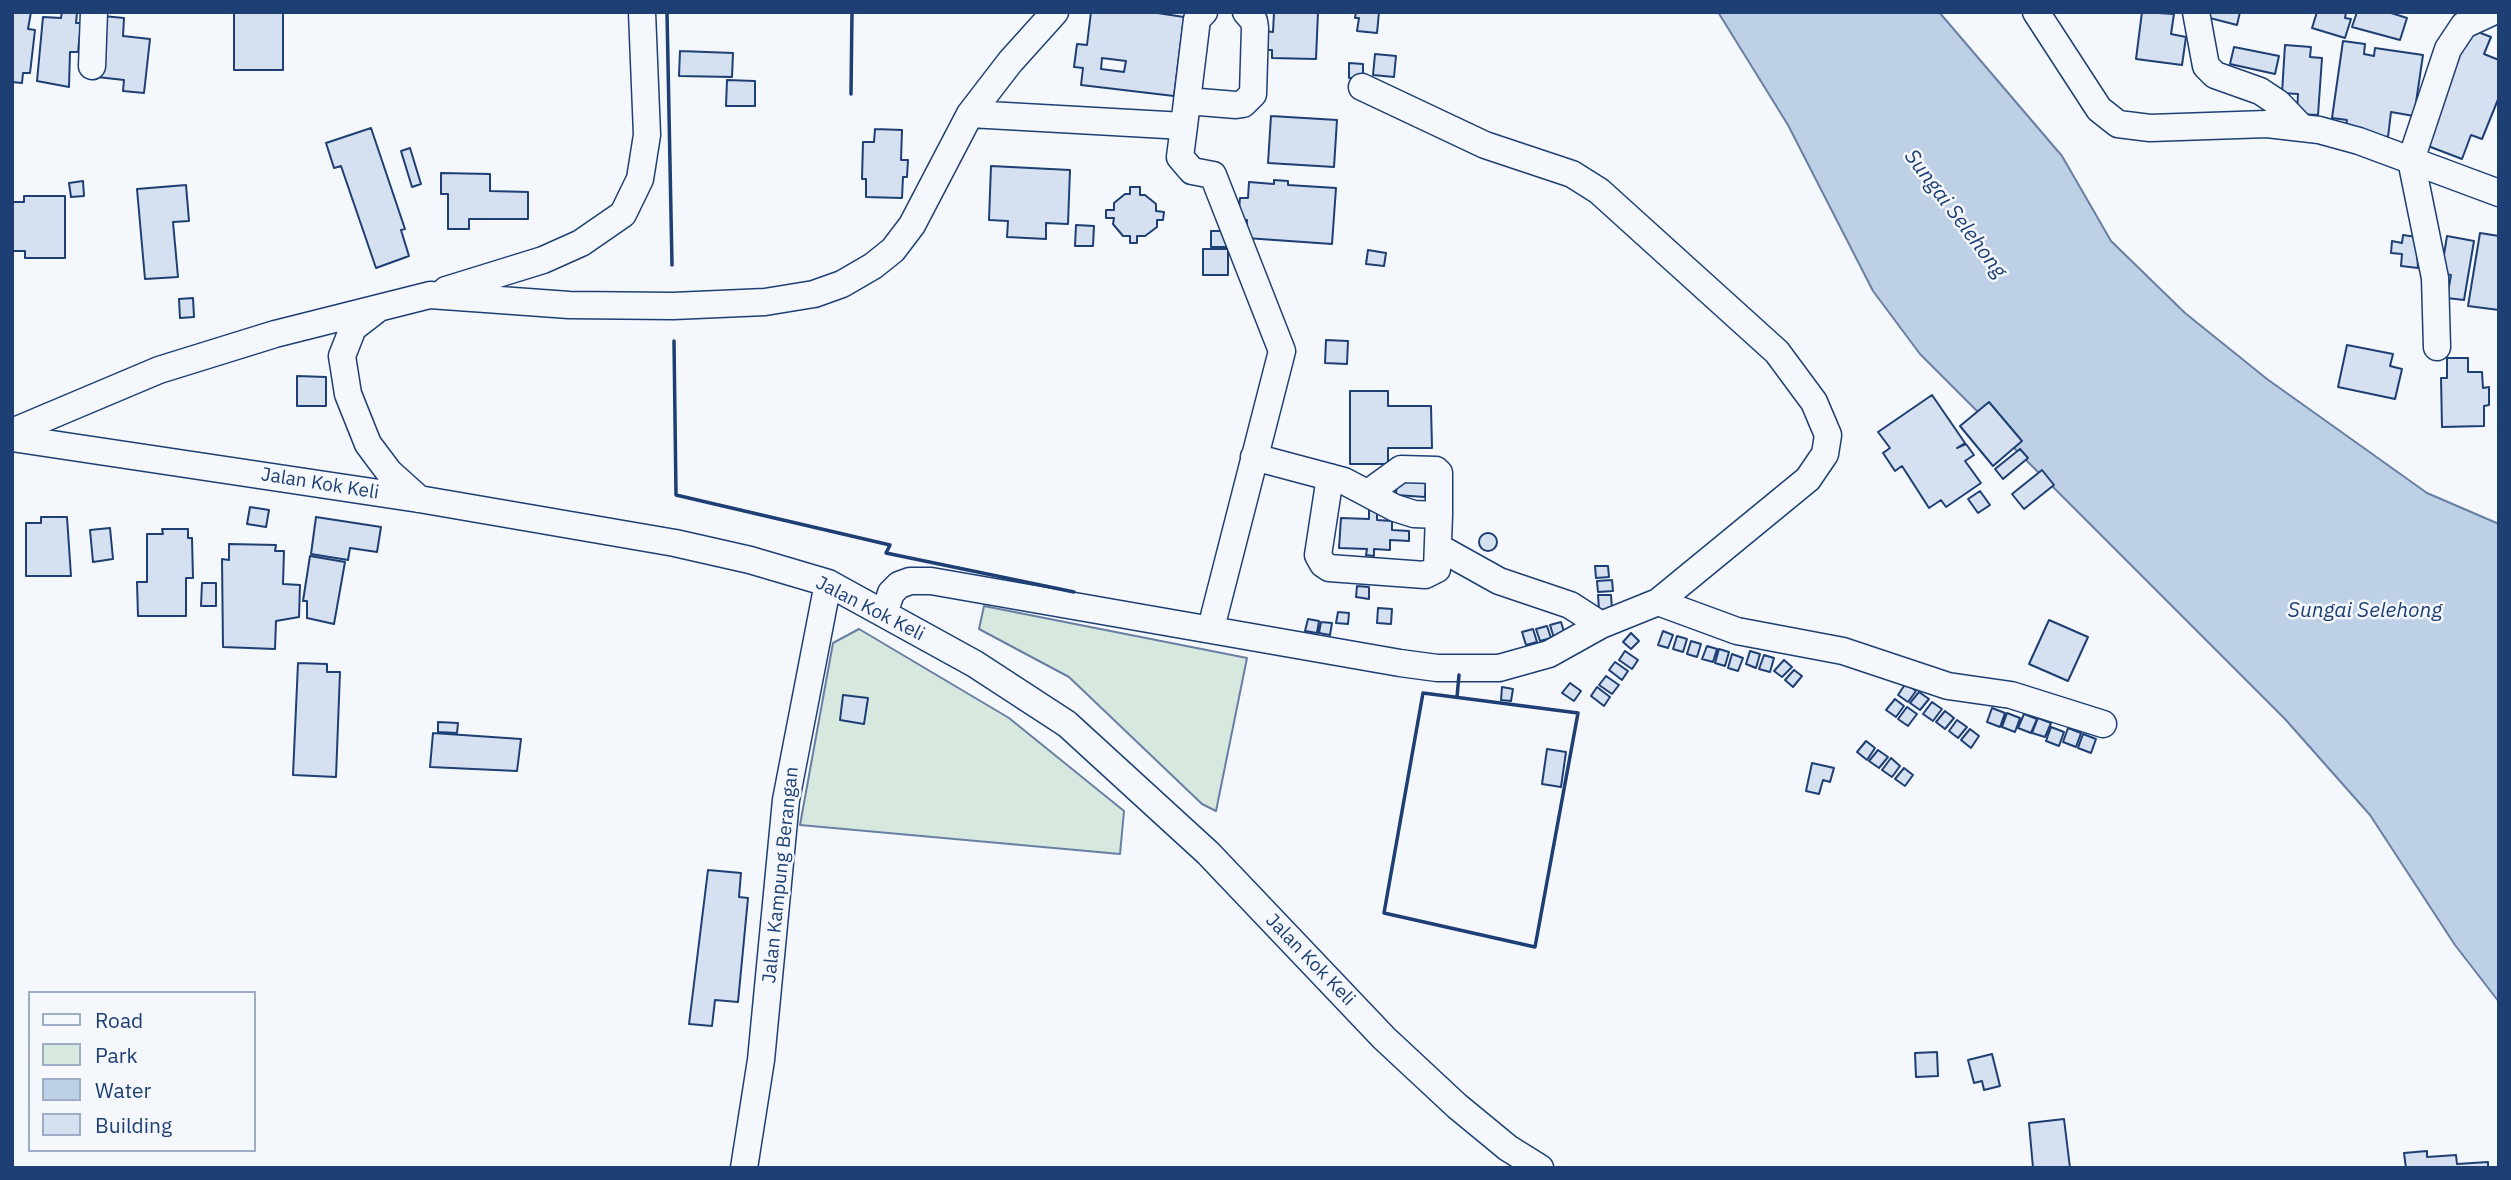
<!DOCTYPE html>
<html>
<head>
<meta charset="utf-8">
<style>
  body { margin:0 }
  #map { position:relative; width:2511px; height:1180px; overflow:hidden; background:#f4f7fb; font-family:"IBM Plex Sans",sans-serif }
  canvas { display:block }
  .frame { position:absolute; inset:0; border:14px solid #1d3f73; pointer-events:none }
  .legend { position:absolute; left:28px; top:991px; width:228px; height:161px; box-sizing:border-box; background:#f4f7fb; border:2px solid #9eadc5; margin:0; padding:9px 12px; list-style:none; font-size:21px; color:#1d3f73 }
  .legend li { display:flex; align-items:center; gap:14px; height:35px }
  .legend b { width:35px; border:2px solid #9eadc5 }
</style>
</head>
<body>
<div id="map">
<canvas width="2511" height="1180"></canvas>
<div class="frame"></div>
<ul class="legend">
<li><b style="height:9px;background:#f4f7fb"></b>Road</li>
<li><b style="height:19px;background:#d7e8df"></b>Park</li>
<li><b style="height:19px;background:#bed0e5"></b>Water</li>
<li><b style="height:19px;background:#d5e0f0"></b>Building</li>
</ul>
</div>
<script>
const c = document.querySelector('canvas').getContext('2d');
c.lineJoin = 'round';
function fillPath(path, color) { c.fillStyle = color; c.fill(path, 'evenodd'); }
const shape = rows => new Path2D(rows.map(r => 'M' + r).join(''));
function strokePath(path, color, width, dash) { c.strokeStyle = color; c.lineWidth = width; c.lineCap = dash ? 'butt' : 'round'; c.setLineDash(dash || []); c.stroke(path); }
function write(font, color, halo, rows, align = 'center') {
  c.font = font + ' "IBM Plex Sans",sans-serif'; c.lineWidth = 5; c.setLineDash([]); c.textBaseline = 'middle'; c.strokeStyle = halo; c.fillStyle = color; for (const [text, x, y, turn = 0] of rows) {
    c.save(); c.translate(x, y); c.rotate((+turn || 0) * Math.PI / 180); c.textAlign = isNaN(turn) ? turn : align; if (halo) c.strokeText(text, 0, 0); c.fillText(text, 0, 0); c.restore();
  }
}
const green = shape([
  [984,606,1247,658,1216,811,1202,804,1069,677,979,629,984,606],
  [859,629,1009,718,1124,811,1120,854,800,825,833,643,859,629]
]);
fillPath(green, '#d7e8df');
strokePath(green, '#687fa3', 2);
const water = shape([
  [1718,12,1939,12,2062,156,2111,241,2185,313,2267,379,2427,493,2499,524,2499,1002,2455,945,2370,815,2285,719,1920,354,1873,291,1788,125,1718,12]
]);
fillPath(water, '#bed0e5');
strokePath(water, '#687fa3', 2);
const building = shape([
  [12,12,31,12,28,29,35,30,30,73,23,73,22,83,12,82,12,12],
  [62,12,77,12,76,23,81,23,78,52,70,52,69,87,37,81,43,17,61,18,62,12],
  [234,12,283,12,283,70,234,70,234,12],
  [1091,12,1151,12,1184,17,1174,96,1081,85,1083,68,1074,67,1077,44,1087,45,1091,12],
  [1102,58,1126,61,1124,72,1101,69,1102,58],
  [1274,12,1318,12,1316,59,1272,58,1272,50,1263,50,1263,31,1273,32,1274,12],
  [1356,12,1379,12,1377,33,1357,31,1359,18,1355,18,1356,12],
  [2142,12,2174,14,2171,34,2186,37,2182,65,2136,59,2142,12],
  [2202,12,2240,12,2237,25,2202,16,2202,12],
  [2317,12,2346,12,2345,18,2351,19,2345,38,2312,28,2317,12],
  [2357,12,2388,12,2407,18,2400,40,2352,27,2357,12],
  [103,16,124,18,123,36,150,39,144,93,123,91,124,80,97,77,103,16],
  [2473,30,2491,37,2484,54,2499,60,2499,97,2482,139,2471,135,2462,159,2428,146,2460,43,2467,45,2473,30],
  [2343,41,2365,44,2364,54,2374,56,2375,48,2423,55,2414,116,2391,112,2388,137,2345,131,2347,120,2332,118,2343,41],
  [2285,45,2311,47,2310,57,2322,58,2318,115,2297,114,2298,94,2282,93,2285,45],
  [2234,47,2279,56,2275,74,2230,64,2234,47],
  [680,51,733,53,732,77,679,76,680,51],
  [1375,54,1396,56,1394,77,1373,75,1375,54],
  [1349,63,1363,64,1363,78,1349,78,1349,63],
  [727,80,755,81,755,106,726,106,727,80],
  [1271,116,1337,120,1334,167,1268,163,1271,116],
  [371,128,405,229,401,230,409,256,376,268,341,166,334,168,326,143,371,128],
  [875,129,902,130,901,160,908,160,907,177,903,177,902,198,866,197,866,179,862,179,863,142,874,142,875,129],
  [410,148,421,184,412,187,401,151,410,148],
  [991,166,1070,170,1068,224,1046,223,1046,239,1007,237,1008,221,989,220,991,166],
  [441,173,490,174,490,191,528,192,528,219,469,219,469,229,448,229,448,194,441,194,441,173],
  [1274,180,1288,181,1288,185,1336,188,1332,244,1246,238,1247,220,1238,220,1240,198,1248,198,1249,182,1274,184,1274,180],
  [83,181,84,196,71,197,69,183,83,181],
  [186,185,189,221,173,222,178,277,145,279,137,189,186,185],
  [1130,187,1140,187,1140,195,1145,195,1156,204,1156,211,1164,212,1163,220,1157,220,1157,227,1145,236,1137,236,1137,243,1130,243,1130,236,1123,236,1113,224,1114,218,1106,218,1106,210,1114,210,1114,203,1125,194,1130,194,1130,187],
  [24,196,65,196,65,258,25,258,25,251,12,251,12,202,24,202,24,196],
  [1076,225,1094,226,1093,246,1075,246,1076,225],
  [1211,231,1227,231,1227,247,1211,247,1211,231],
  [2480,233,2499,236,2499,310,2468,306,2480,233],
  [2403,235,2416,237,2418,268,2401,266,2402,254,2391,253,2392,241,2402,243,2403,235],
  [2447,236,2474,241,2464,300,2447,298,2451,275,2441,273,2447,236],
  [1203,249,1228,249,1228,275,1203,275,1203,249],
  [1368,250,1386,253,1384,266,1366,264,1368,250],
  [193,298,194,317,180,318,179,299,193,298],
  [1326,340,1348,341,1347,364,1325,363,1326,340],
  [2347,345,2393,354,2390,366,2402,369,2395,399,2338,387,2347,345],
  [2447,358,2468,358,2468,372,2482,372,2483,388,2489,387,2489,405,2484,406,2484,426,2442,427,2441,378,2447,378,2447,358],
  [297,376,326,377,326,406,297,406,297,376],
  [1350,391,1388,391,1388,406,1431,406,1432,448,1388,448,1388,464,1350,464,1350,391],
  [1932,395,1965,443,1957,448,1966,444,1974,455,1965,461,1981,483,1946,507,1941,500,1929,508,1902,466,1895,471,1883,453,1890,448,1878,432,1932,395],
  [1989,402,2022,441,1993,466,1960,426,1989,402],
  [2020,449,2028,458,2003,479,1995,469,2020,449],
  [2042,470,2054,485,2024,509,2012,494,2042,470],
  [1397,475,1426,477,1425,497,1396,495,1397,475],
  [1980,491,1990,505,1978,513,1968,499,1980,491],
  [250,507,269,510,266,527,247,524,250,507],
  [1369,510,1377,511,1377,520,1392,521,1392,530,1409,531,1409,541,1390,540,1390,550,1374,549,1374,556,1366,555,1367,549,1339,548,1341,518,1369,519,1369,510],
  [41,517,67,517,71,576,26,576,26,523,41,523,41,517],
  [316,517,381,527,377,552,350,548,348,560,311,554,316,517],
  [110,528,113,559,93,562,90,530,110,528],
  [162,529,188,529,188,538,192,538,193,578,186,578,186,616,138,616,137,582,147,582,147,534,163,534,162,529],
  '1479 542a9 9 0 1 1 18 0a9 9 0 1 1-18 0Z',
  [229,544,276,545,275,551,284,551,283,584,300,585,299,617,276,621,275,649,223,647,222,559,229,560,229,544],
  [310,556,345,562,334,624,307,618,307,601,303,601,310,556],
  [1595,566,1608,566,1609,577,1596,578,1595,566],
  [1612,580,1613,591,1598,592,1597,581,1612,580],
  [202,583,216,583,216,606,201,606,202,583],
  [1357,586,1369,587,1369,599,1356,597,1357,586],
  [1598,595,1611,595,1612,609,1599,610,1598,595],
  [1378,608,1392,609,1391,624,1377,623,1378,608],
  [1338,612,1349,613,1348,624,1336,623,1338,612],
  [1308,619,1319,621,1317,633,1305,631,1308,619],
  [2049,620,2088,637,2068,681,2029,664,2049,620],
  [1321,622,1332,623,1330,635,1319,633,1321,622],
  [1561,622,1565,635,1554,638,1550,625,1561,622],
  [1547,626,1551,638,1540,641,1536,629,1547,626],
  [1533,629,1537,642,1526,645,1522,632,1533,629],
  [1663,631,1673,635,1668,648,1658,645,1663,631],
  [1631,633,1639,641,1631,649,1623,642,1631,633],
  [1677,636,1687,639,1683,652,1673,649,1677,636],
  [1691,641,1701,644,1697,657,1687,654,1691,641],
  [1707,646,1717,649,1713,662,1702,659,1707,646],
  [1719,649,1729,652,1725,666,1715,663,1719,649],
  [1625,651,1638,660,1632,669,1619,660,1625,651],
  [1750,651,1760,654,1756,668,1746,664,1750,651],
  [1732,654,1743,658,1738,671,1728,668,1732,654],
  [1764,655,1774,658,1770,672,1759,669,1764,655],
  [1784,660,1792,667,1782,677,1774,671,1784,660],
  [1615,662,1628,671,1622,680,1609,670,1615,662],
  [298,663,327,664,327,672,340,672,336,777,293,775,298,663],
  [1794,670,1802,676,1793,687,1785,680,1794,670],
  [1606,676,1619,685,1612,694,1599,685,1606,676],
  [1570,683,1581,691,1574,701,1562,693,1570,683],
  [1906,683,1916,691,1908,702,1898,695,1906,683],
  [1502,687,1513,689,1511,701,1501,700,1502,687],
  [1597,687,1610,697,1604,706,1591,696,1597,687],
  [1919,692,1929,699,1920,710,1910,703,1919,692],
  [843,695,868,698,864,724,840,720,843,695],
  [1895,699,1904,706,1896,717,1886,710,1895,699],
  [1932,702,1942,709,1933,721,1923,714,1932,702],
  [1907,707,1917,714,1908,726,1898,719,1907,707],
  [1992,708,2005,713,2000,727,1987,722,1992,708],
  [1945,711,1954,718,1945,729,1936,722,1945,711],
  [2007,713,2020,718,2015,732,2002,727,2007,713],
  [2024,714,2037,719,2031,733,2018,728,2024,714],
  [2038,718,2051,723,2045,737,2032,733,2038,718],
  [1957,720,1967,727,1958,738,1949,731,1957,720],
  [438,722,458,723,457,733,438,732,438,722],
  [2051,727,2064,732,2059,746,2046,741,2051,727],
  [2068,728,2081,733,2076,747,2063,742,2068,728],
  [1970,729,1979,736,1971,748,1961,740,1970,729],
  [433,733,521,739,517,771,430,767,433,733],
  [2083,734,2096,739,2091,753,2078,748,2083,734],
  [1866,741,1875,748,1867,760,1857,752,1866,741],
  [1547,749,1566,752,1561,787,1542,784,1547,749],
  [1878,750,1888,757,1879,768,1869,761,1878,750],
  [1891,758,1900,766,1892,777,1882,770,1891,758],
  [1812,763,1834,768,1830,782,1823,780,1819,794,1806,791,1812,763],
  [1904,768,1913,775,1905,786,1895,779,1904,768],
  [708,870,741,873,739,897,748,898,738,1002,715,1000,712,1026,689,1024,708,870],
  [1937,1052,1938,1076,1916,1077,1915,1053,1937,1052],
  [1992,1054,2000,1086,1984,1090,1982,1081,1974,1083,1968,1060,1992,1054],
  [2064,1119,2070,1168,2033,1168,2029,1123,2064,1119],
  [2427,1151,2427,1157,2456,1155,2457,1164,2488,1162,2488,1168,2406,1168,2404,1153,2427,1151]
]);
fillPath(building, '#d5e0f0');
strokePath(building, '#1d3f73', 2);
const minor = shape([
  [2036,12,2099,109,2118,124,2150,128,2267,124,2319,130,2359,141,2499,193],
  [2196,12,2206,66,2215,75,2260,91,2278,103,2302,128],
  [92,66,94,12],
  [1187,101,1236,105,1243,104,1253,94,1255,28,1254,21,1246,12],
  [970,114,1184,126,1197,19,1204,12],
  [1184,126,1180,157,1192,171,1213,175,1282,351,1211,628],
  [446,290,543,260,581,243,623,214,640,179,647,135,642,12],
  [375,311,353,328,342,356,348,394,368,444,389,472,419,499],
  [2437,347,2435,278,2411,160,2448,49,2464,25,2492,12],
  [12,432,159,370,275,334,430,295,569,305,673,306,765,302,814,294,842,284,873,266,893,250,912,225,970,114,1010,62,1055,12],
  [12,438,419,499,675,543,750,560,828,583,975,664,1067,724,1208,853,1384,1038,1457,1106,1508,1148,1540,1168],
  [1254,457,1344,481,1395,508,1414,514,1439,515,1437,569,1425,575,1329,568,1323,564,1318,555,1330,477],
  [1368,493,1401,469,1436,470,1439,473,1439,515],
  [1438,547,1499,581,1570,605,1601,625],
  [1658,602,1737,631,1843,651,1948,686,2011,695,2103,724],
  [884,614,891,593,899,585,910,581,931,581,1400,663,1437,668,1499,668,1549,654,1601,625,1658,602,1808,479,1825,454,1828,435,1814,402,1777,352,1599,191,1572,174,1485,145,1362,87],
  [744,1168,761,1060,786,800,828,583]
]);
strokePath(minor, '#1d3f73', 29);
strokePath(minor, '#f4f7fb', 26);
strokePath(shape([
  [667,12,672,265],
  [851,94,852,12],
  [674,341,676,495,890,545,886,553,1074,592],
  [1423,693,1578,713,1535,947,1384,913,1423,693],
  [1457,697,1459,675]
]), '#1d3f73', 3.5);
write('19px', '#1d3f73', '#f4f7fb', [
  ["Jalan Kok Keli",320,484,9],
  ["Jalan Kok Keli",870,609,27],
  ["Jalan Kampung Berangan",781,875,-84],
  ["Jalan Kok Keli",1310,960,46]
]);
write('italic 21px', '#1d3f73', '#f4f7fb', [
  ["Sungai Selehong",1955,214,53],
  ["Sungai Selehong",2365,611]
]);
</script>
</body>
</html>
